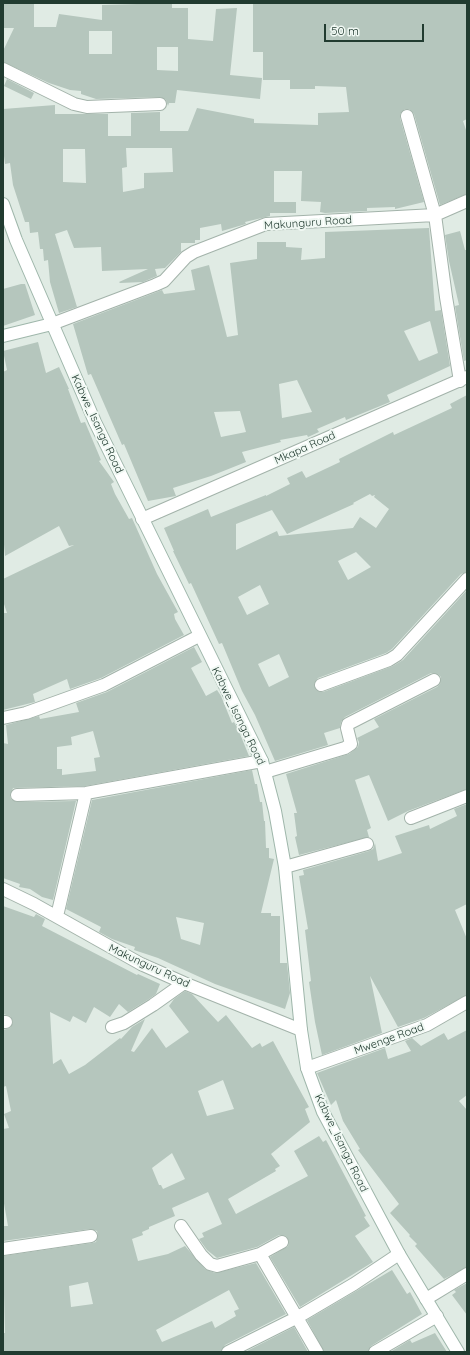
<!DOCTYPE html>
<html>
<head>
<meta charset="utf-8">
<style>
  body { margin:0 }
  #map { position:relative; width:470px; height:1355px; overflow:hidden; background:#e0ebe4; font-family:Quicksand,sans-serif }
  canvas { display:block }
  .frame { position:absolute; inset:0; border:4px solid #213b30; pointer-events:none }
  .scale { position:absolute; left:324px; top:24px; width:100px; height:18px; box-sizing:border-box; border:2px solid #213b30; border-top:0; padding-left:5px; font-size:12px; line-height:14px; white-space:nowrap; color:#213b30; -webkit-text-stroke:3px #f0f8f3; paint-order:stroke }
</style>
</head>
<body>
<div id="map">
<canvas width="470" height="1355"></canvas>
<div class="frame"></div>
<div class="scale">50 m</div>
</div>
<script>
const c = document.querySelector('canvas').getContext('2d');
c.lineJoin = 'round';
function fillPath(path, color) { c.fillStyle = color; c.fill(path, 'evenodd'); }
const shape = rows => new Path2D(rows.map(r => 'M' + r).join(''));
function strokePath(path, color, width, dash) { c.strokeStyle = color; c.lineWidth = width; c.lineCap = dash ? 'butt' : 'round'; c.setLineDash(dash || []); c.stroke(path); }
function write(font, color, halo, rows, align = 'center') {
  c.font = font + ' Quicksand,sans-serif'; c.lineWidth = 4; c.setLineDash([]); c.textBaseline = 'middle'; c.strokeStyle = halo; c.fillStyle = color; for (const [text, x, y, turn = 0] of rows) {
    c.save(); c.translate(x, y); c.rotate((+turn || 0) * Math.PI / 180); c.textAlign = isNaN(turn) ? turn : align; if (halo) c.strokeText(text, 0, 0); c.fillText(text, 0, 0); c.restore();
  }
}
fillPath(shape([
  [34,3,34,27,56,27,59,14,102,20,102,5,172,3,172,8,188,8,188,39,213,41,216,9,237,8,230,75,262,78,260,99,177,90,175,103,169,103,168,106,166,100,160,97,96,99,81,94,81,91,70,90,49,83,3,62,3,51,14,28,3,28,3,4],
  [89,31,112,31,112,54,89,54],
  [157,47,178,47,178,71,157,70],
  [253,3,467,3,467,119,463,121,467,133,467,194,440,205,414,114,409,109,405,109,400,114,400,118,424,202,395,209,395,207,367,208,367,211,325,213,320,212,321,202,301,201,302,171,274,171,274,202,296,202,296,213,270,213,270,216,245,222,246,224,222,231,221,224,200,228,200,240,195,240,195,243,181,243,181,252,165,268,155,269,157,276,143,282,120,283,119,282,148,269,102,271,101,247,74,248,67,230,55,234,77,307,59,313,50,282,48,260,44,261,43,249,40,249,38,232,30,233,29,222,25,222,13,185,10,163,5,164,3,148,3,109,55,105,55,114,108,114,108,136,131,136,131,113,160,112,160,131,188,131,197,108,254,119,254,123,318,125,318,113,349,112,346,87,315,86,315,89,290,89,290,80,263,80,263,52,253,52],
  [126,148,172,148,173,172,144,173,144,188,123,192,122,168,127,167],
  [63,149,85,149,86,183,63,182],
  [7,79,34,93,31,99,4,86],
  [429,228,435,311,441,310,450,366,387,395,390,402,346,420,345,417,317,429,319,432,308,437,307,435,280,440,281,442,242,452,246,462,211,476,173,488,176,496,148,501,124,444,122,445,91,374,88,375,73,324,162,290,164,294,195,290,191,270,209,265,227,337,238,335,230,263,257,259,257,242,286,242,286,247,302,248,301,260,325,258,325,232],
  [430,321,438,353,419,361,404,331],
  [297,380,312,412,282,418,279,384],
  [240,411,246,432,221,437,214,412],
  [460,231,465,250,467,250,467,360,464,361,455,306,459,305,449,261,445,235],
  [21,284,25,284,35,315,3,326,3,289],
  [38,342,46,373,59,367,69,389,68,389,81,423,85,422,101,460,99,461,114,482,111,484,115,494,129,519,132,518,157,574,178,612,174,614,175,619,184,635,101,678,70,689,67,679,33,694,35,702,3,710,3,613,7,613,3,601,3,579,74,545,69,546,59,526,5,556,3,533,3,372,7,370,3,351],
  [467,395,467,572,461,574,392,649,386,653,318,678,314,684,316,690,323,692,393,666,403,660,467,590,467,789,408,811,388,821,369,775,355,780,371,828,367,830,369,837,299,855,295,837,297,836,294,813,297,813,286,774,349,754,358,747,359,742,357,738,379,727,374,719,437,687,440,684,441,677,438,674,431,673,345,717,341,722,340,728,324,733,328,745,275,761,255,715,242,691,222,643,219,644,191,583,189,584,173,551,174,551,164,528,208,509,211,517,266,495,266,496,290,484,287,478,302,471,306,478,340,462,339,459,393,432,394,435,452,408,450,404],
  [370,494,372,496,375,495,374,497,389,509,376,528,360,517,353,528,279,536,277,531,236,550,236,524,272,510,287,534,354,504,353,503],
  [356,552,371,567,348,580,338,561],
  [260,585,269,604,247,615,238,597],
  [279,654,289,677,269,687,258,664],
  [194,647,202,662,191,668,206,696,217,690,221,696,232,723,234,722,238,729,249,756,85,786,13,788,10,796,11,799,17,802,76,801,53,900,42,897,30,889,19,887,20,884,3,878,3,743,8,744,6,725,39,716,40,719,79,712,76,703,107,692],
  [93,731,100,757,94,758,96,771,62,775,62,769,57,769,57,747,72,745,71,737],
  [252,770,255,784,257,784,260,802,262,802,264,821,265,821,266,848,269,848,269,858,274,859,261,913,271,913,271,916,280,916,280,963,287,963,290,993,285,1009,215,984,158,958,134,950,135,947,112,939,99,932,101,927,66,909,92,800],
  [176,917,204,923,200,945,181,939],
  [467,804,467,904,455,910,467,939,467,995,424,1018,398,1027,370,976,382,1033,322,1055,315,1022,309,982,311,981,305,930,308,929,299,876,304,875,303,870,369,851,373,849,375,843,378,861,402,853,395,836,429,825,430,829,457,816,454,809],
  [3,906,34,917,36,914,45,919,42,926,137,975,138,974,160,984,156,994,149,999,128,1012,119,1004,110,1017,94,1007,86,1023,73,1016,70,1022,50,1012,53,1064,61,1059,69,1074,85,1065,120,1038,121,1039,132,1027,145,1019,131,1051,134,1052,152,1028,166,1048,189,1032,169,1006,174,999,185,991,192,994,218,1022,226,1015,252,1048,260,1043,262,1047,273,1041,309,1107,305,1109,310,1122,271,1154,280,1166,275,1169,276,1171,228,1199,236,1214,308,1176,294,1151,319,1136,323,1142,326,1140,366,1216,364,1217,370,1226,355,1236,373,1262,300,1307,270,1257,288,1246,289,1242,286,1236,279,1235,257,1247,217,1258,207,1250,199,1239,204,1237,202,1233,222,1224,208,1192,206,1193,172,1208,175,1216,149,1227,149,1229,142,1232,143,1235,132,1239,138,1261,168,1254,185,1246,205,1269,215,1273,256,1263,286,1314,225,1345,221,1352,3,1352,3,1333,5,1333,3,1256,92,1243,96,1242,98,1235,97,1231,90,1229,3,1241,3,1226,8,1226,3,1198,3,1129,9,1128,4,1114,11,1111,6,1086,3,1087,3,1030,10,1028,13,1022,10,1016,3,1014],
  [223,1080,234,1109,207,1116,198,1091],
  [172,1153,185,1179,163,1189,161,1185,159,1185,152,1168],
  [88,1282,93,1304,71,1307,69,1286],
  [229,1290,239,1309,234,1311,236,1316,215,1328,212,1321,162,1342,156,1330],
  [467,1030,467,1095,459,1101,467,1110,467,1267,444,1279,415,1246,417,1244,409,1236,410,1235,390,1213,399,1204,358,1150,360,1149,343,1121,336,1100,331,1105,317,1073,385,1048,388,1059,411,1051,405,1041,412,1038,421,1046,444,1033,448,1040],
  [392,1270,407,1294,410,1292,422,1314,371,1346,368,1352,324,1352,307,1320],
  [467,1283,467,1315,452,1295,456,1292,454,1290],
  [294,1327,308,1352,245,1352],
  [435,1333,447,1352,390,1352,410,1340,412,1343]
]), '#b5c6bd');
const street = shape([
  [3,69,74,104,87,107,160,104],
  [407,116,435,215,446,297,460,381],
  [52,324,155,285,164,281,186,257,194,252,266,224,435,215,467,201],
  [142,519,467,377],
  [321,685,389,660,397,655,467,579],
  [3,718,26,713,104,685,199,636],
  [265,772,345,748,351,744,347,728,348,724,434,680],
  [17,795,86,793,262,761],
  [411,818,467,796],
  [285,867,367,844],
  [3,889,34,904,141,964,184,983,301,1030],
  [57,916,86,793],
  [3,1022,6,1022],
  [112,1027,124,1023,153,1005,184,983],
  [307,1068,427,1025,467,1002],
  [181,1226,201,1255,210,1264,217,1266,260,1254,282,1242],
  [3,1249,91,1236],
  [260,1254,317,1352],
  [426,1299,467,1274],
  [228,1352,298,1317,354,1284,399,1254],
  [375,1352,437,1316]
]);
const secondary = shape([
  [3,204,16,240,95,422,262,761,275,811,285,867,301,1030,307,1068,323,1112,399,1254,458,1352],
  [3,336,52,324]
]);
strokePath(street, '#a3b3aa', 14);
strokePath(secondary, '#9fb7ab', 14);
strokePath(street, '#fff', 12);
strokePath(secondary, '#fff', 12);
write('11px', '#213b30', '#f0f8f3', [
  ["Makunguru Road",308,223,-4],
  ["Kabwe_Isanga Road",97,424,65],
  ["Mkapa Road",305,448,-24],
  ["Kabwe_Isanga Road",238,716,64],
  ["Makunguru Road",149,966,25],
  ["Mwenge Road",389,1039,-20],
  ["Kabwe_Isanga Road",341,1143,64]
]);
</script>
</body>
</html>
